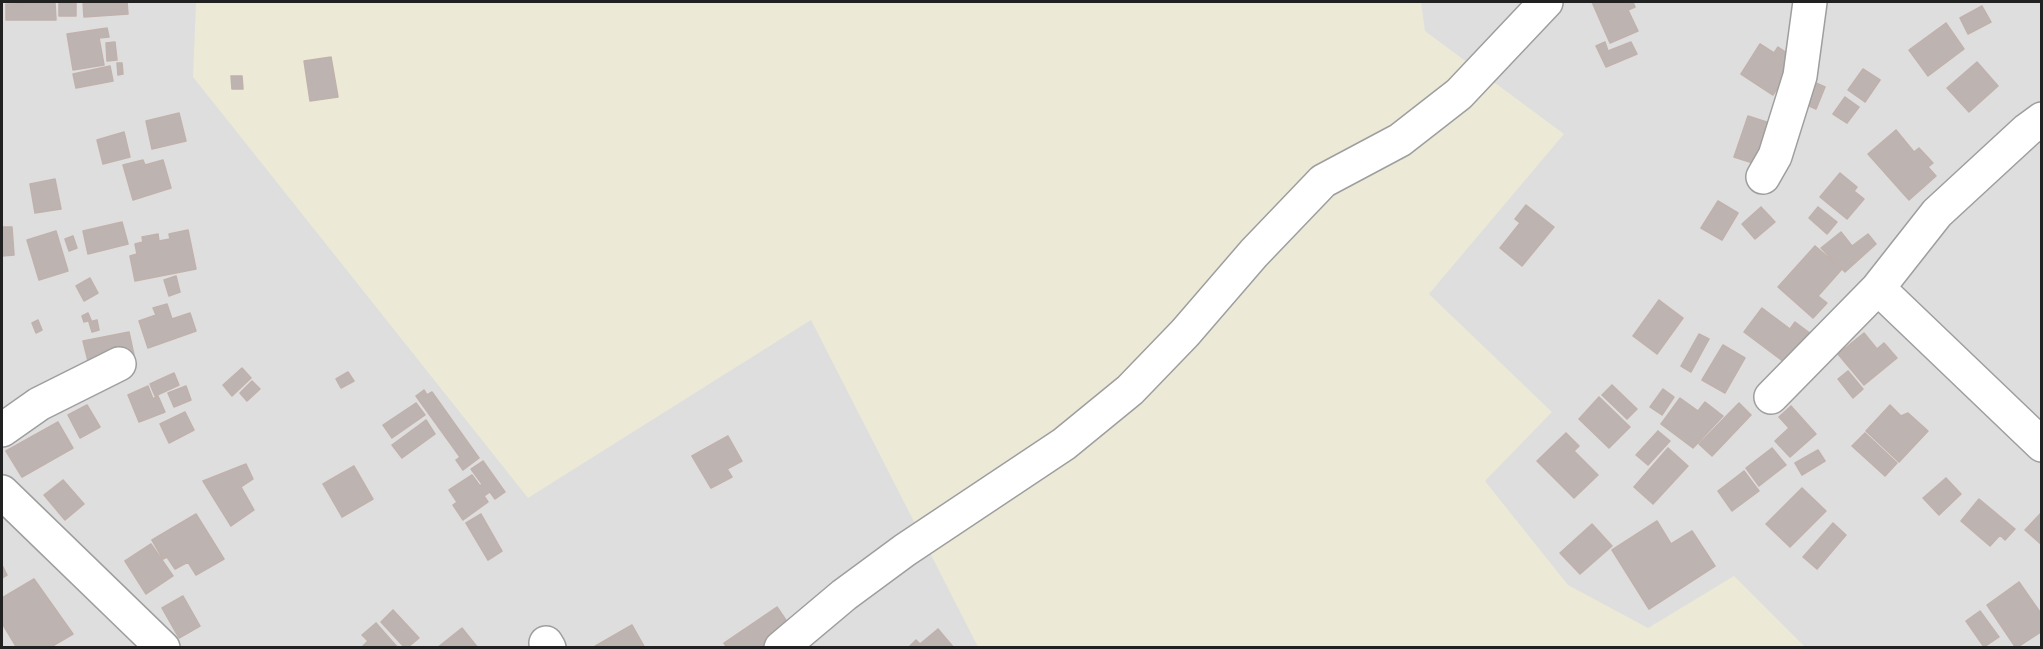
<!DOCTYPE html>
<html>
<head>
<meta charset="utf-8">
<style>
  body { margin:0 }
  #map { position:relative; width:2043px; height:649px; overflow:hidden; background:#f0ece8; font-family:"Alegreya Sans",sans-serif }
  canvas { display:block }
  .frame { position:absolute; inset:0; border:3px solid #212121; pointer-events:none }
</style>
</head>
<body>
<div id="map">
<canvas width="2043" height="649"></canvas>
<div class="frame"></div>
</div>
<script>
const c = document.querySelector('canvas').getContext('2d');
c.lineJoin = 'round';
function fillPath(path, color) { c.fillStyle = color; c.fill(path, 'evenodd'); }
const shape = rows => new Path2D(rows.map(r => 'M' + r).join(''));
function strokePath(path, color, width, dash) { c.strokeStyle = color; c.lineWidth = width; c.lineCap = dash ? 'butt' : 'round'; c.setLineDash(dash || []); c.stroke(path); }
fillPath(shape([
  [2,2,2041,2,2041,647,2,647]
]), '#dedede');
fillPath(shape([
  [196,2,1421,2,1425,31,1564,134,1429,294,1552,412,1485,481,1568,585,1648,628,1734,576,1805,647,978,647,811,320,528,498,193,77]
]), '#ece9d6');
const building = shape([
  [83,2,127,2,128,14,84,17,83,2],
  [1592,2,1633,2,1635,7,1628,10,1638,31,1610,43,1592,2],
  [55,3,56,20,6,20,6,4,55,3],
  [59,3,76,3,76,16,59,16,59,3],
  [1982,6,1991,22,1968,34,1960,18,1982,6],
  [1946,23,1964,49,1928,76,1909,50,1946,23],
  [107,28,109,37,99,38,104,65,73,70,67,34,107,28],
  [115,42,117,60,107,61,106,43,115,42],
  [1605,42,1608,51,1631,42,1637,54,1606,67,1596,46,1605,42],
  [1760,44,1774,53,1778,47,1796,59,1773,95,1741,74,1760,44],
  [331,57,338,97,310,101,304,61,331,57],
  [1977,62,1998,86,1969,112,1947,88,1977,62],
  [117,63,122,63,123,74,118,75,117,63],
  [110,66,113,81,76,88,73,74,110,66],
  [1863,69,1880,80,1865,102,1848,90,1863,69],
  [231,76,242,76,243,89,232,89,231,76],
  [1807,79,1825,87,1816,109,1798,101,1807,79],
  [1845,97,1859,107,1847,123,1833,114,1845,97],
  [179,113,186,141,152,149,146,121,179,113],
  [1748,116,1776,125,1762,166,1734,157,1748,116],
  [1896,130,1914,152,1919,148,1933,163,1928,167,1936,176,1909,200,1868,154,1896,130],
  [124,132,130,157,103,164,97,140,124,132],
  [143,160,145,165,163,160,171,188,133,200,123,165,143,160],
  [1840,173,1857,187,1854,191,1864,199,1847,219,1820,197,1840,173],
  [55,179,61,209,35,213,30,184,55,179],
  [1718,201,1738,213,1722,240,1701,228,1718,201],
  [1526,205,1554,227,1522,266,1500,248,1520,223,1515,219,1526,205],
  [1761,207,1775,222,1755,239,1742,224,1761,207],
  [1818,207,1837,222,1827,234,1809,218,1818,207],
  [122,222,128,244,88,254,83,231,122,222],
  [2,227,12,227,14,255,2,256,2,227],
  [188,230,196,269,135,281,130,256,137,254,135,244,143,242,142,237,158,234,159,241,170,239,169,234,188,230],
  [56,231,68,271,39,280,27,240,56,231],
  [1841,232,1852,246,1868,234,1876,244,1845,272,1821,248,1841,232],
  [73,236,77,248,69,251,65,239,73,236],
  [1815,246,1842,269,1818,296,1827,303,1813,318,1778,287,1815,246],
  [176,276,180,292,169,296,164,280,176,276],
  [90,278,98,293,84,301,76,286,90,278],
  [1659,300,1683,318,1657,354,1633,336,1659,300],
  [167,304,172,319,190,313,196,331,148,348,139,321,156,315,153,308,167,304],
  [1762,308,1790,329,1795,322,1811,334,1788,365,1744,332,1762,308],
  [88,313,91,320,84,322,82,316,88,313],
  [38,320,42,330,36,333,32,323,38,320],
  [97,320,99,330,92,332,89,322,97,320],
  [129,332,134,355,89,365,83,341,129,332],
  [1864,333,1877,349,1884,343,1897,358,1864,385,1838,354,1864,333],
  [1699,334,1709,339,1691,372,1681,366,1699,334],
  [1723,345,1745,358,1725,393,1702,380,1723,345],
  [242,368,251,378,232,396,223,385,242,368],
  [1848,371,1863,389,1853,398,1838,379,1848,371],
  [348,372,354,381,341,388,336,379,348,372],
  [174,373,179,385,155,396,150,384,174,373],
  [252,381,260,389,247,401,240,393,252,381],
  [1612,385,1637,409,1627,419,1602,395,1612,385],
  [148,386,153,399,158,396,165,412,139,422,128,395,148,386],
  [186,386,191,400,174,407,168,393,186,386],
  [1663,389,1674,397,1662,415,1650,407,1663,389],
  [424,390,427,395,432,392,479,458,463,470,456,460,460,457,416,396,424,390],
  [1599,397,1630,427,1609,448,1579,419,1599,397],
  [1680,398,1698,411,1705,402,1723,416,1693,448,1661,424,1680,398],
  [416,403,425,415,392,438,383,425,416,403],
  [1739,403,1751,415,1712,456,1699,444,1739,403],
  [87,405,100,427,80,438,68,415,87,405],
  [1890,405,1901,416,1908,413,1928,431,1899,462,1866,431,1890,405],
  [1791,406,1816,434,1790,457,1775,441,1789,428,1779,417,1791,406],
  [185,412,194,430,169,443,160,424,185,412],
  [426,420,435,434,402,458,392,445,426,420],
  [58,422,73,448,22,477,6,451,58,422],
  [1658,431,1670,441,1648,465,1636,455,1658,431],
  [1566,433,1579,446,1574,451,1598,475,1574,498,1537,461,1566,433],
  [1865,433,1897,463,1885,476,1852,446,1865,433],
  [728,436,742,461,727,469,732,477,711,488,692,456,728,436],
  [1668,448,1688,466,1653,504,1634,487,1668,448],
  [1772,448,1786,465,1759,486,1746,468,1772,448],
  [1818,450,1825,461,1802,475,1795,463,1818,450],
  [483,461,505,492,495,499,490,492,484,496,488,502,463,520,453,505,457,502,449,490,472,475,480,486,482,484,471,469,483,461],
  [246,464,253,479,241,487,254,510,231,526,203,481,246,464],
  [354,466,373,499,342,517,323,484,354,466],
  [1744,471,1759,491,1732,511,1718,491,1744,471],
  [1946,478,1961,494,1939,515,1923,498,1946,478],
  [63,480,84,504,65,520,44,495,63,480],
  [1802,488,1826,511,1790,547,1766,524,1802,488],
  [1979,499,2015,529,2005,540,2000,535,1990,546,1961,521,1979,499],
  [2042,512,2042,545,2025,530,2042,512],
  [196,514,224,559,196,575,188,562,175,569,167,557,163,559,152,540,196,514],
  [481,514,502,551,488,560,466,523,481,514],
  [1657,521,1671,544,1692,531,1715,566,1649,609,1612,550,1657,521],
  [1833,523,1846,535,1817,569,1803,557,1833,523],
  [1592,524,1612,546,1580,574,1560,553,1592,524],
  [151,544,173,576,146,594,125,561,151,544],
  [2,565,7,575,2,578,2,565],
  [34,579,73,634,49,648,17,648,2,623,2,598,34,579],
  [2019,582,2042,615,2042,631,2016,648,1987,605,2019,582],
  [183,596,200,626,179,638,162,608,183,596],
  [777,607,792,629,774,648,727,648,724,643,777,607],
  [393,610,419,638,407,648,405,648,381,622,393,610],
  [1980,611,1999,637,1984,647,1966,621,1980,611],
  [376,623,398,648,361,648,368,641,362,635,376,623],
  [632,625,645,648,592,648,632,625],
  [462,628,478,648,437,648,462,628],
  [938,629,954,648,908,648,916,640,920,644,938,629]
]);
fillPath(building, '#bdb4b1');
strokePath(building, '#c0b1ac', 1.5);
const minor = shape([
  [2042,119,2027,130,1937,213,1878,288,2042,445],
  [1763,177,1775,156,1800,76,1810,2],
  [1771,397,1878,288],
  [2,430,39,404,119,364],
  [2,492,163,648],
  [546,643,549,648],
  [781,648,844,595,905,550,1064,444,1130,390,1185,333,1254,253,1323,181,1400,140,1459,94,1546,2]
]);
strokePath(minor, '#9e9e9e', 36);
strokePath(minor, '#fff', 33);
</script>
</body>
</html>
